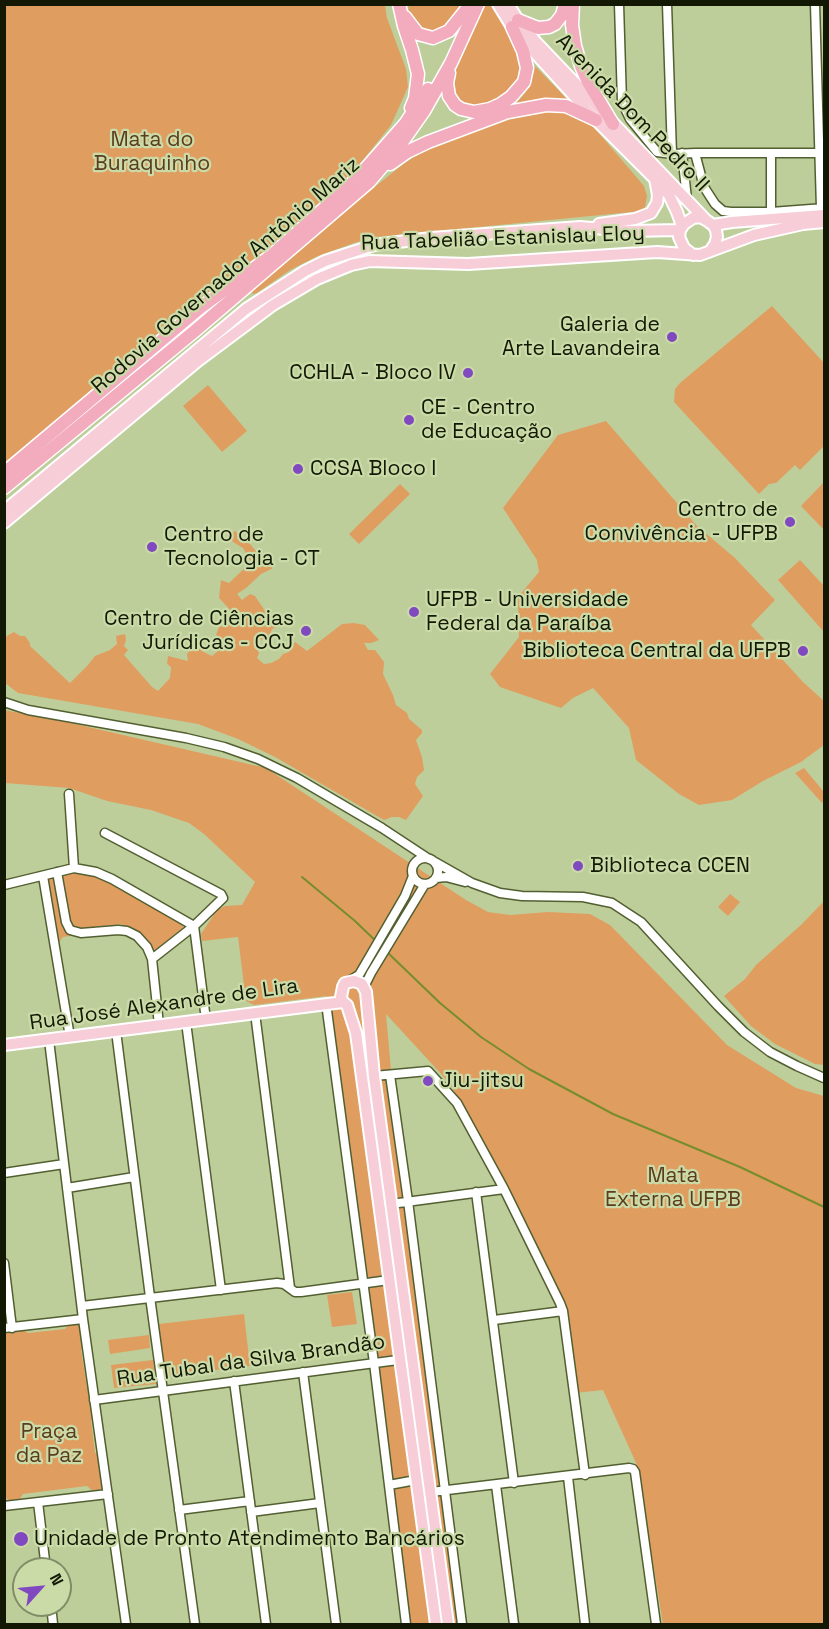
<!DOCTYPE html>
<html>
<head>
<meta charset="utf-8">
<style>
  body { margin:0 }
  #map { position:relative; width:829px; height:1629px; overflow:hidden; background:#bece9b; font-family:"Space Grotesk",sans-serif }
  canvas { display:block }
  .frame { position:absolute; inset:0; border:6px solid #131805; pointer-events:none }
  .north { position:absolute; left:12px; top:1557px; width:60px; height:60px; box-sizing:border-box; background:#cbdba8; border:2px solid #818d67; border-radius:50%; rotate:63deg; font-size:16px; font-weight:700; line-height:24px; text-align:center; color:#131805 }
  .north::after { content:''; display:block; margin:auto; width:21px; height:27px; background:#8049c0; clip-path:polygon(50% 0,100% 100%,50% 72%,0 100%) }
</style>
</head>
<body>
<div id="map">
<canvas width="829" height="1629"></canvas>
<div class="frame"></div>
<div class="north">N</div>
</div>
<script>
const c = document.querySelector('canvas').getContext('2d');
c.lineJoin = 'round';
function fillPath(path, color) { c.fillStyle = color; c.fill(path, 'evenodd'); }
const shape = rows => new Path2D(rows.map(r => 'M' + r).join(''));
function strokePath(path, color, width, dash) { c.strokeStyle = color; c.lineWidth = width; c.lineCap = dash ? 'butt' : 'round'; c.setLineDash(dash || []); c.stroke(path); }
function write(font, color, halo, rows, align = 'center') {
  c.font = font + ' "Space Grotesk",sans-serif'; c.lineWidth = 4.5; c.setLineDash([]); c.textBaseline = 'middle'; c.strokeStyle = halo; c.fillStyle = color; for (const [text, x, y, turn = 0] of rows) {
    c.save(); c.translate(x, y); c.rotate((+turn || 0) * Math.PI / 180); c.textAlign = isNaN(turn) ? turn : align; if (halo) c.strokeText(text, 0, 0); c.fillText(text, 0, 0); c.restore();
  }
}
fillPath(shape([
  [5,5,385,5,387,18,406,69,408,87,391,125,363,160,330,197,5,466],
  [408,5,462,5,444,27,434,32,417,28,410,17],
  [485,5,492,5,515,45,523,65,520,78,514,88,490,107,461,105,452,95,452,79],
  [535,66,568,100,568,102,502,111,518,101,525,93,530,84],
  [549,110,578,115,592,125,644,186,647,196,645,207,642,211,376,237,354,243,318,256,290,270,257,293,253,294,251,290,303,244,406,162,432,146,499,119],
  [772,306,824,363,824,446,800,470,795,465,776,483,769,484,759,494,674,402,675,389,680,383],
  [208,385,247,431,222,452,183,406],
  [606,421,697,526,735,558,775,600,751,625,803,682,824,701,824,745,801,762,763,781,732,800,699,805,679,794,636,760,629,728,593,688,573,698,561,708,500,687,490,674,519,637,518,597,539,572,537,560,503,508,558,435],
  [824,482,824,530,801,506],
  [400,484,410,494,359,544,349,534],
  [235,531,251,545,266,564,273,568,261,574,246,588,237,594,242,600,250,594,255,596,267,614,279,626,272,629,268,640,258,639,256,645,259,653,257,658,264,664,271,663,279,659,283,654,289,652,291,646,295,642,307,651,342,624,354,623,365,625,379,640,371,643,364,643,368,650,375,650,384,662,383,674,393,695,396,705,407,713,409,719,422,730,422,733,416,740,422,757,424,770,417,777,415,784,423,796,406,820,399,817,392,817,384,820,275,757,238,739,198,724,18,693,5,683,5,637,14,632,20,636,25,636,30,643,30,646,70,683,88,665,95,656,110,650,117,644,116,636,125,634,126,640,124,646,128,650,124,655,152,687,158,691,170,678,171,667,167,664,168,656,188,661,187,654,196,644,202,651,212,656,218,651,222,644,216,635,219,627,239,621,239,617,234,614,219,598,221,580,229,583,251,562,243,548,233,542,228,535],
  [800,560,824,586,824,632,778,580],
  [4,710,58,720,266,768,466,900,488,912,510,915,548,912,590,914,610,925,727,1045,796,1088,824,1096,824,1624,663,1624,637,1465,603,1390,575,1393,563,1307,501,1178,453,1089,443,1076,386,1014,391,1070,466,1624,404,1624,338,1123,327,996,254,1005,246,1001,238,937,202,941,201,934,217,910,225,906,242,905,255,882,204,834,189,823,151,810,107,801,69,788,5,783],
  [804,768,824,792,824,800,822,803,795,773],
  [69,872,91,874,112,882,178,921,182,924,183,928,154,951,138,932,121,924,76,929,69,927,60,874],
  [53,877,55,879,63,926,66,930,78,935,63,937,56,946,47,879],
  [730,894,740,902,728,916,718,907],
  [824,901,824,1065,815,1064,775,1044,751,1026,724,996,745,979,756,965,802,924],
  [352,1292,357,1324,332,1327,327,1295],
  [244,1314,250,1366,165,1376,159,1324],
  [82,1322,86,1346,81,1350,87,1387,91,1389,95,1417,91,1420,95,1453,100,1455,103,1488,94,1492,87,1486,23,1494,19,1500,9,1501,5,1497,5,1331,23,1329,28,1333,65,1329,70,1323],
  [149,1335,150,1348,110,1354,108,1340],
  [153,1360,156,1384,114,1388,111,1365]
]), '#e09d60');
strokePath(shape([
  [302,877,355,921,383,948],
  [387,952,440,1003,481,1037,529,1069,613,1114,740,1167,824,1207]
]), '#768d2c', 2);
const minor = shape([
  [619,4,622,102,630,119,657,152,672,154,695,153,824,153],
  [667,4,672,154],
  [815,4,821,208],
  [682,153,687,199],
  [695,153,704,187,715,204,723,211,731,212,771,212,824,208],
  [771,153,771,212],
  [4,702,28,710,186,738,224,747,258,759,297,778,382,828,429,859],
  [69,794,74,868],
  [105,833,221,894,223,898,194,926,152,959],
  '412 871a13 13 0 1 1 26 0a13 13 0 1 1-26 0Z',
  [435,862,472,883,500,893,522,896,583,897,612,903,641,922,718,1006,744,1032,770,1052,797,1066,824,1078],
  [57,872,66,922,70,930,81,933,118,930,127,931,137,936,147,947,152,959,159,1025],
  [43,876,70,1037],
  [436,878,446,877,465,882],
  [4,885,74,868,96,872,112,879,194,926,206,1020],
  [349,981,359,975,405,896,413,876],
  [364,987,371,973,425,884],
  [326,1003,374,1363,406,1624],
  [255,1013,290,1288],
  [186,1022,221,1290],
  [116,1031,150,1297,195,1624],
  [49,1040,83,1319,126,1624],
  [390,1075,408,1201,462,1624],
  [374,1076,428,1071,457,1103,504,1189,560,1303,563,1311,585,1475],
  [4,1173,64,1164],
  [67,1188,134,1177],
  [476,1192,514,1483],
  [391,1204,504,1189],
  [4,1263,12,1328],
  [82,1306,277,1283,284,1284,295,1292,301,1292,389,1280],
  [494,1320,563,1311],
  [4,1328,83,1319],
  [303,1372,336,1624],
  [234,1381,266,1624],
  [94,1400,413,1358],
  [568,1477,585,1624],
  [389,1485,416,1480],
  [496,1485,514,1624],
  [431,1492,629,1468,633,1469,635,1472,656,1624],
  [38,1502,46,1569],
  [4,1506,108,1494],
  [179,1510,250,1501],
  [251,1512,320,1503],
  [51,1605,53,1624]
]);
const major = shape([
  [498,4,512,27,534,52,596,120,655,179,669,195,677,212,682,226],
  [508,4,518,20,535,41,706,220],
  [599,224,635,219,651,213,657,203,658,195,655,179],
  [713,225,732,222,824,215],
  [693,255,684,248,679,237,680,230,684,224,693,218,700,217,706,220,713,225,716,230,717,237,715,244,711,250],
  [4,511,246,309,305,271,325,261,374,245,431,238,580,227,628,231,680,230],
  [4,523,198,361,273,305,317,279,351,265,370,261,468,264,657,252,700,255,754,235,803,224,824,222],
  [4,1045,343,1002],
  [436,1624,356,1033,347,1005,343,1002,341,997,343,987,345,983,354,981,362,984,366,992,374,1076,448,1624]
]);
const highway = shape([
  [399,4,404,26,412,50,418,74,415,98,411,108],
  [573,4,572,25,575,46,581,66,588,82,613,124],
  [405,17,418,34,433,38,449,31,470,5],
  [518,20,538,28,549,27,555,24,562,15,565,4],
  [449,73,447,83,449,96,455,105,461,109,474,112,490,109,501,104,511,97,524,82,527,68,523,51,512,27],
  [390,164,407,152,428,142,508,112,546,105,566,106,596,120],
  [4,473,200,308,272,255,347,188,360,175,405,124,428,89],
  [4,488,196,330,369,182,398,148,424,111,451,63,478,4]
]);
strokePath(minor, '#525f30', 11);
strokePath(major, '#fff', 14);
strokePath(highway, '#fff', 15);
strokePath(minor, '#fff', 8);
strokePath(major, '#f7cdd8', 10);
strokePath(highway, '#f2acbe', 12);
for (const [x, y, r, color] of [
  [672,337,6,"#8049c0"],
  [468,373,6,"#8049c0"],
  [409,420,6,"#8049c0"],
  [298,469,6,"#8049c0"],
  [790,522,6,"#8049c0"],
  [152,547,6,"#8049c0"],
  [414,612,6,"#8049c0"],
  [306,631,6,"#8049c0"],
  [803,651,6,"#8049c0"],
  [578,866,6,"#8049c0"],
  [428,1081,6,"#8049c0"],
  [21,1539,8,"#8049c0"]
]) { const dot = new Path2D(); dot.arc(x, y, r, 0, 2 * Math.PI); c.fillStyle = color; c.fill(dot); strokePath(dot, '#cbdba8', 2); }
write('21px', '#131805', '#cbdba8', [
  ["Avenida Dom Pedro II",632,113,46],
  ["Rua Tabelião Estanislau Eloy",503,239,-2],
  ["Rodovia Governador Antônio Mariz",226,276,-41],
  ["Rua José Alexandre de Lira",164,1005,-8],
  ["Rua Tubal da Silva Brandão",251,1361,-8]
]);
write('21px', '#5b3c1e', '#cbdba8', [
  ["Mata do",152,140],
  ["Buraquinho",152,164],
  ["Mata",673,1176],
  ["Externa UFPB",673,1200],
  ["Praça",49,1432],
  ["da Paz",49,1456]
]);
write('21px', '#131805', '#cbdba8', [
  ["Galeria de",660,325,"right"],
  ["Arte Lavandeira",660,349,"right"],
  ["CCHLA - Bloco IV",456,373,"right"],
  ["CE - Centro",421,408],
  ["de Educação",421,432],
  ["CCSA Bloco I",310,469],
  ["Centro de",778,510,"right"],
  ["Convivência - UFPB",778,534,"right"],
  ["Centro de",164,535],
  ["Tecnologia - CT",164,559],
  ["UFPB - Universidade",426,600],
  ["Federal da Paraíba",426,624],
  ["Centro de Ciências",294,619,"right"],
  ["Jurídicas - CCJ",294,643,"right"],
  ["Biblioteca Central da UFPB",791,651,"right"],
  ["Biblioteca CCEN",590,866],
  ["Jiu-jitsu",440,1081],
  ["Unidade de Pronto Atendimento Bancários",34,1539]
], 'left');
</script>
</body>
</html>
